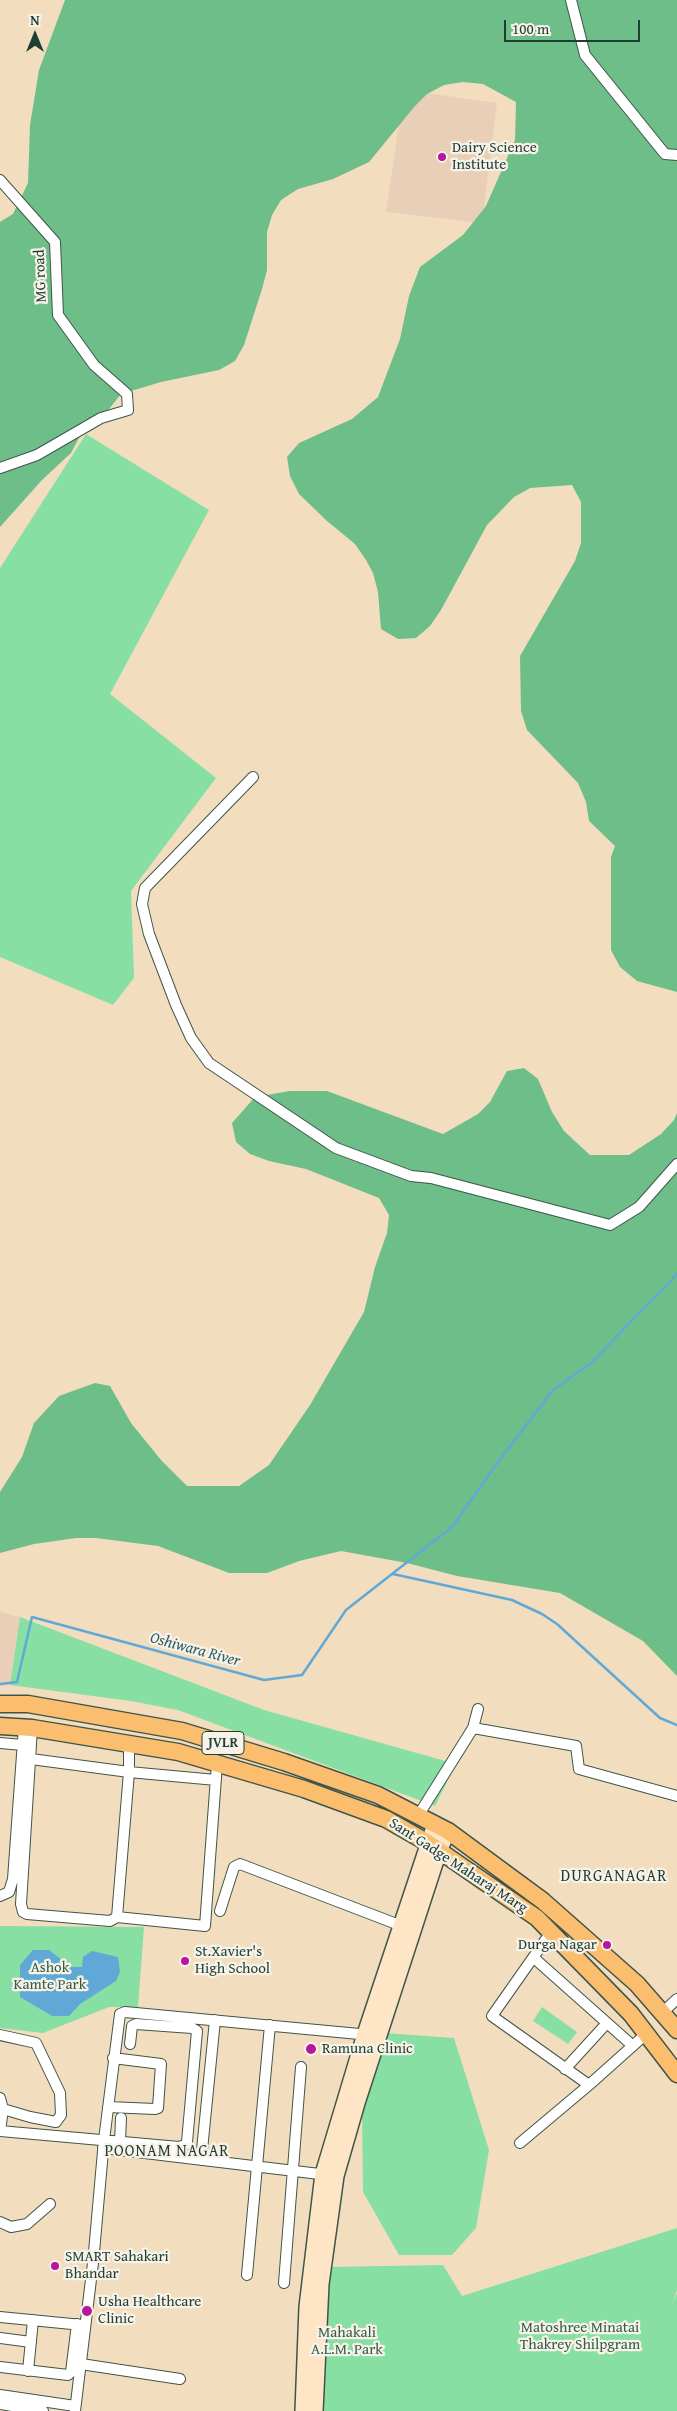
<!DOCTYPE html>
<html>
<head>
<meta charset="utf-8">
<style>
  body { margin:0 }
  #map { position:relative; width:677px; height:2411px; overflow:hidden; background:#f2ddbf; font-family:"Gentium Book Plus",serif }
  canvas { display:block }
  .north { position:absolute; left:10px; top:10px; width:50px; height:50px; -webkit-text-stroke:4px #f7f3e8; paint-order:stroke; rotate:0deg; font-size:14px; font-weight:700; line-height:20px; text-align:center; color:#1f3d34 }
  .north::after { content:''; display:block; margin:auto; width:18px; height:22px; background:#1f3d34; clip-path:polygon(50% 0,100% 100%,50% 72%,0 100%) }
  .scale { position:absolute; left:504px; top:20px; width:136px; height:22px; box-sizing:border-box; border:2px solid #1f3d34; border-top:0; padding-left:6px; font-size:15px; line-height:18px; white-space:nowrap; color:#1f3d34; -webkit-text-stroke:4px #f7f3e8; paint-order:stroke }
</style>
</head>
<body>
<div id="map">
<canvas width="677" height="2411"></canvas>
<div class="north">N</div>
<div class="scale">100 m</div>
</div>
<script>
const c = document.querySelector('canvas').getContext('2d');
c.lineJoin = 'round';
function fillPath(path, color) { c.fillStyle = color; c.fill(path, 'evenodd'); }
const shape = rows => new Path2D(rows.map(r => 'M' + r).join(''));
function strokePath(path, color, width, dash) { c.strokeStyle = color; c.lineWidth = width; c.lineCap = dash ? 'butt' : 'round'; c.setLineDash(dash || []); c.stroke(path); }
function write(font, color, halo, rows, align = 'center') {
  c.font = font + ' "Gentium Book Plus",serif'; c.lineWidth = 4.5; c.setLineDash([]); c.textBaseline = 'middle'; c.strokeStyle = halo; c.fillStyle = color; for (const [text, x, y, turn = 0] of rows) {
    c.save(); c.translate(x, y); c.rotate((+turn || 0) * Math.PI / 180); c.textAlign = isNaN(turn) ? turn : align; if (halo) c.strokeText(text, 0, 0); c.fillText(text, 0, 0); c.restore();
  }
}
fillPath(shape([
  [404,90,497,103,482,223,386,212],
  [0,1612,20,1617,10,1685,0,1686]
]), '#e9cfb8');
fillPath(shape([
  [86,434,209,510,110,694,216,778,131,891,134,978,113,1005,0,957,0,568],
  [20,1617,264,1710,456,1764,435,1806,178,1710,131,1701,10,1685],
  [0,1926,144,1927,138,2007,109,2007,43,2033,0,2028],
  [542,2007,577,2032,568,2044,533,2021],
  [384,2033,454,2038,489,2150,476,2228,452,2255,399,2255,363,2192,362,2108],
  [677,2228,677,2290,672,2304,677,2293,677,2411,320,2411,329,2267,443,2265,462,2296]
]), '#87dfa3');
fillPath(shape([
  [65,0,677,0,677,992,637,981,620,967,611,950,611,857,615,846,589,821,586,802,578,783,527,730,521,711,520,656,575,561,581,543,581,502,572,485,530,488,514,497,487,525,441,610,430,626,416,638,398,639,381,629,378,592,373,573,366,560,355,544,327,521,299,494,290,476,287,457,299,443,352,419,378,397,400,339,409,296,420,267,463,235,486,206,515,140,516,102,483,84,463,82,444,85,427,94,415,106,369,162,333,179,298,189,281,200,272,215,267,232,267,270,262,289,244,345,235,361,219,370,161,382,121,394,98,423,80,436,71,453,42,480,0,527,0,222,13,214,28,183,30,125,39,70],
  [524,1068,538,1079,552,1112,564,1131,590,1155,629,1155,661,1134,674,1120,677,1113,677,1676,643,1641,560,1593,457,1576,407,1563,341,1551,299,1561,267,1573,229,1573,158,1546,96,1538,76,1538,34,1544,0,1553,0,1492,22,1457,34,1423,59,1396,95,1383,110,1386,131,1423,161,1460,187,1486,239,1486,269,1465,310,1405,364,1312,375,1267,387,1233,389,1215,379,1198,306,1169,269,1161,250,1154,236,1142,232,1123,255,1097,290,1091,327,1091,443,1134,478,1114,490,1102,507,1071]
]), '#6dbe89');
fillPath(shape([
  [33,1950,49,1950,71,1967,82,1967,83,1957,92,1951,118,1957,120,1972,116,1981,80,2004,69,2016,52,2016,20,1997,20,1965]
]), '#60a9d7');
strokePath(shape([
  [393,1574,512,1600,542,1614,557,1624,660,1718,677,1725],
  [0,1684,17,1682,32,1617,264,1680,302,1675,346,1610,452,1527,498,1462,553,1390,591,1363,677,1274]
]), '#60a9d7', 2.5);
const minor = shape([
  [571,0,585,55,665,154,677,155],
  [0,180,55,242,58,315,94,365,127,394,128,410,101,418,37,455,0,468],
  [253,777,145,888,142,904,149,934,176,1005,191,1038,209,1063,336,1148,411,1176,431,1178,610,1225,639,1207,677,1164],
  [32,1728,21,1904,23,1912,27,1914,110,1921,117,1917,129,1772,129,1744],
  [473,1728,478,1709],
  [0,1743,23,1745],
  [31,1759,129,1772,216,1780],
  [418,1816,473,1728,576,1746,579,1769,677,1796],
  [0,1896,9,1892,13,1879,24,1727],
  [220,1911,234,1867,240,1864,407,1928],
  [117,1917,205,1926,217,1764],
  [551,1932,492,2016,589,2085],
  [534,1958,633,2046],
  [662,2013,677,1999],
  [0,2035,36,2043,60,2093,61,2115,56,2122,30,2117,3,2109,0,2098],
  [565,2069,607,2023],
  [108,2107,155,2109,158,2108,161,2064,113,2058],
  [0,2131,179,2147,185,2145,187,2142,197,2031,192,2028,136,2024,132,2026,130,2044],
  [0,2131,3,2109],
  [120,2142,121,2118],
  [520,2143,589,2085,646,2034],
  [103,2148,328,2175],
  [201,2160,215,2020],
  [0,2222,11,2227,27,2224,50,2204],
  [247,2275,270,2025],
  [284,2283,301,2067],
  [0,2317,82,2325],
  [0,2338,31,2342],
  [81,2364,180,2379],
  [0,2367,68,2375,71,2372,77,2324],
  [28,2371,33,2320],
  [0,2395,75,2406],
  [0,2404,43,2411],
  [75,2411,93,2263,104,2140,120,2014,125,2012,370,2035]
]);
const secondary = shape([
  [303,2411,307,2307,323,2174,365,2034,435,1824],
  [315,2411,321,2284,336,2176,357,2103,439,1851,448,1831]
]);
const primary = shape([
  [0,1704,28,1704,182,1731,284,1762,378,1795,448,1831,543,1901,637,1984,677,2030],
  [0,1726,32,1728,178,1752,304,1789,386,1819,428,1843,537,1918,631,2014,677,2074]
]);
strokePath(minor, '#3f5549', 12);
strokePath(secondary, '#3f5549', 18);
strokePath(primary, '#3f5549', 19);
strokePath(minor, '#fff', 10);
strokePath(secondary, '#fde5c5', 15);
strokePath(primary, '#fabe6e', 16);
for (const [x, y, r, color] of [
  [442,157,5,"#b5179e"],
  [607,1945,5,"#b5179e"],
  [185,1961,5,"#b5179e"],
  [311,2049,6,"#b5179e"],
  [55,2266,5,"#b5179e"],
  [87,2311,6,"#b5179e"]
]) { const dot = new Path2D(); dot.arc(x, y, r, 0, 2 * Math.PI); c.fillStyle = color; c.fill(dot); strokePath(dot, '#f7f3e8', 2); }
for (const [x, y, w] of [
  [223,1743,42]
]) { const box = new Path2D(); box.roundRect(x - w / 2, y - 11.5, w, 23, 4); c.fillStyle = '#f7f3e8'; c.fill(box); strokePath(box, '#1f3d34', 1); }
write('bold 14px', '#1f3d34', null, [
  ["JVLR",223,1743]
]);
write('15px', '#1f3d34', '#f7f3e8', [
  ["Dairy Science",452,148],
  ["Institute",452,165],
  ["Durga Nagar",597,1945,"right"],
  ["St.Xavier's",195,1952],
  ["High School",195,1969],
  ["Ramuna Clinic",322,2049],
  ["SMART Sahakari",65,2257],
  ["Bhandar",65,2274],
  ["Usha Healthcare",98,2302],
  ["Clinic",98,2319]
], 'left');
write('15px', '#1f3d34', '#f7f3e8', [
  ["MG road",41,276,-92],
  ["Sant Gadge Maharaj Marg",458,1866,33]
]);
write('15px', '#345d4a', '#f7f3e8', [
  ["Ashok",50,1968],
  ["Kamte Park",50,1985],
  ["Matoshree Minatai",580,2328],
  ["Thakrey Shilpgram",580,2345],
  ["Mahakali",347,2333],
  ["A.L.M. Park",347,2350]
]);
write('italic 16px', '#325d65', '#f7f3e8', [
  ["Oshiwara River",195,1650,15]
]);
c.letterSpacing = '1px';
write('16px', '#1f3d34', '#f7f3e8', [
  ["DURGANAGAR",614,1877],
  ["POONAM NAGAR",167,2152]
]);
c.letterSpacing = '0px';
</script>
</body>
</html>
